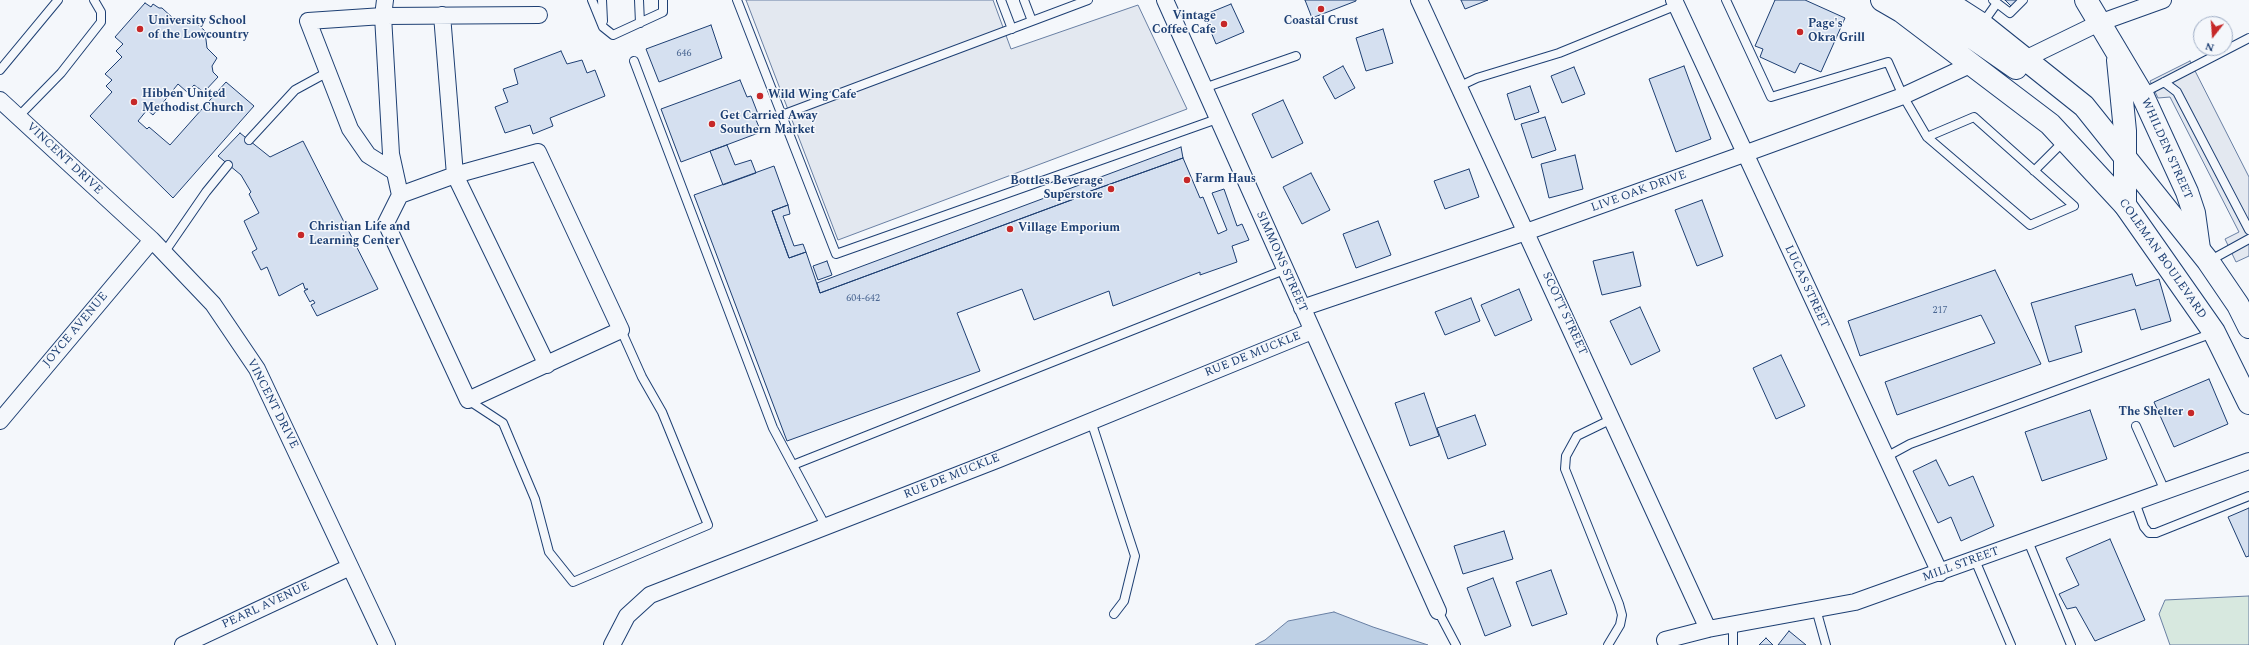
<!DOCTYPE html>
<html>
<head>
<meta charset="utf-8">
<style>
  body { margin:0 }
  #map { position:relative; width:2249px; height:645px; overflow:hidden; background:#f4f7fb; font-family:Spectral,serif }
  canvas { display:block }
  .north { position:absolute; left:2193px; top:16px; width:40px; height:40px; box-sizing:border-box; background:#f4f7fb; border:1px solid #9eadc5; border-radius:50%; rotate:197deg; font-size:11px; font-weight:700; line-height:16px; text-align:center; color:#1d3f73 }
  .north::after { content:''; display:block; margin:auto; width:14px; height:18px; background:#c62828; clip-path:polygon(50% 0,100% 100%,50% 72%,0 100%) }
</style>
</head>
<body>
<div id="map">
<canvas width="2249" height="645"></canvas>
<div class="north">N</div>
</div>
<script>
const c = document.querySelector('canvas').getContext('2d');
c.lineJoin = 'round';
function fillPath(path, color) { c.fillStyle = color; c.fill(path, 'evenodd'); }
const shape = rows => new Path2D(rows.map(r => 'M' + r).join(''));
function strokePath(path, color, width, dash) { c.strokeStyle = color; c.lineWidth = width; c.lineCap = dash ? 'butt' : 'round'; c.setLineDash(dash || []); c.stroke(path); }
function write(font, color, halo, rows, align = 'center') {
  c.font = font + ' Spectral,serif'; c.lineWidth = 3; c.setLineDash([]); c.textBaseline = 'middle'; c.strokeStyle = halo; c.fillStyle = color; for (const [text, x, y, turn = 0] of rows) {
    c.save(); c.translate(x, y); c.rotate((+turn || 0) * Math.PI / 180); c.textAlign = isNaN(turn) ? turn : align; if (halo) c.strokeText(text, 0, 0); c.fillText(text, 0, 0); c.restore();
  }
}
const green = shape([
  [2249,596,2249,645,2170,645,2159,614,2165,600,2249,596]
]);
fillPath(green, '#d7e8df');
strokePath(green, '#687fa3', 1);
const parking = shape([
  [746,0,993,0,1011,49,1138,5,1187,109,838,240,746,0],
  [2190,61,2249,177,2249,256,2236,262,2225,239,2239,232,2170,97,2158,98,2150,81,2190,61]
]);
fillPath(parking, '#e3e8f0');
strokePath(parking, '#687fa3', 1);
const water = shape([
  [1334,612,1373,627,1428,645,1255,645,1265,640,1288,621,1334,612]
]);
fillPath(water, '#bed0e5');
strokePath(water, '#687fa3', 1);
const building = shape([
  [1305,0,1356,0,1356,1,1312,18,1305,0],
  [1461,0,1488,0,1465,9,1461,0],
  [1775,0,1805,0,1845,18,1821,72,1800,63,1795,73,1760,57,1763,49,1755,46,1775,0],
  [2005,0,2018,0,2012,7,2005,0],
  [145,3,151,7,153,4,159,8,162,8,175,20,191,18,205,31,207,48,217,58,212,66,213,72,218,77,204,92,194,85,187,92,178,84,153,115,147,110,138,121,147,129,149,127,170,145,226,82,254,106,173,198,90,116,112,92,106,86,112,80,105,74,122,57,116,51,123,44,115,37,145,3],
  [1231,4,1244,32,1216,44,1204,15,1231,4],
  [711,25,722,58,659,82,646,49,711,25],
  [1383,29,1393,63,1366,71,1356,38,1383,29],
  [561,51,567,64,582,60,587,73,595,70,605,96,550,118,553,126,533,134,530,125,505,133,495,107,508,102,503,89,518,84,514,69,561,51],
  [1343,66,1355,88,1335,99,1323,77,1343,66],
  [1684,66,1711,139,1676,152,1649,79,1684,66],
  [1574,67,1585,94,1562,103,1551,76,1574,67],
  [740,80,747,97,751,96,758,114,754,115,761,132,681,162,661,109,740,80],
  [1530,86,1539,112,1515,120,1507,94,1530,86],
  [1283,100,1303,143,1272,158,1252,114,1283,100],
  [1545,117,1556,150,1532,158,1521,124,1545,117],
  [240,133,270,157,303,141,378,289,317,316,311,305,315,303,313,300,310,302,304,291,308,289,305,289,303,283,279,296,267,267,261,270,252,252,257,249,244,221,259,213,249,194,251,192,241,175,218,156,240,133],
  [727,145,735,165,751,160,756,173,723,185,710,151,727,145],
  [1181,147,1183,158,1074,197,1074,199,820,293,817,283,1181,147],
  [1575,155,1583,189,1549,198,1541,164,1575,155],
  [1183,158,1200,198,1203,197,1218,234,1227,230,1212,193,1224,189,1237,226,1242,224,1249,240,1232,246,1237,262,1200,275,1200,272,1113,306,1109,291,1034,320,1022,289,957,313,980,371,787,441,694,195,774,166,788,205,772,211,789,258,806,252,820,293,1074,199,1074,197,1183,158],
  [1469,169,1479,197,1445,209,1434,181,1469,169],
  [1311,173,1330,210,1302,224,1283,187,1311,173],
  [1702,200,1723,256,1697,266,1675,210,1702,200],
  [788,205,790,214,783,216,794,246,803,244,806,252,789,258,772,211,788,205],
  [1378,221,1391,255,1356,268,1343,234,1378,221],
  [1633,252,1641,286,1602,295,1593,261,1633,252],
  [827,261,832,275,818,280,813,266,827,261],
  [1995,270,2041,364,1897,415,1885,382,1995,343,1981,315,1860,356,1848,321,1995,270],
  [2132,274,2136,286,2159,279,2171,321,2141,330,2135,309,2075,326,2082,352,2049,362,2031,303,2132,274],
  [1519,289,1532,320,1495,336,1481,305,1519,289],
  [1471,298,1480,321,1445,335,1435,312,1471,298],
  [1640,307,1660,351,1631,365,1610,321,1640,307],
  [1781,355,1805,406,1776,419,1753,368,1781,355],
  [2209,379,2228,424,2174,447,2154,402,2209,379],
  [1424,393,1439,436,1410,446,1395,403,1424,393],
  [2090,410,2107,459,2042,481,2025,432,2090,410],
  [1475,415,1486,445,1448,459,1437,428,1475,415],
  [1936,460,1949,486,1973,476,1994,526,1961,541,1951,517,1938,523,1913,471,1936,460],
  [2249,508,2249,556,2246,557,2228,517,2249,508],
  [1504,531,1513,559,1463,574,1454,546,1504,531],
  [2110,539,2145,620,2095,641,2076,607,2067,609,2059,594,2079,585,2066,558,2110,539],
  [1551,570,1567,614,1532,626,1516,582,1551,570],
  [1493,578,1511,626,1485,636,1467,588,1493,578],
  [1789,631,1806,645,1778,645,1789,631],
  [1766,638,1773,645,1759,645,1766,638]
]);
fillPath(building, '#d5e0f0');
strokePath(building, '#1d3f73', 1);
const lane = shape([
  [592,0,603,27,613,35,663,12,663,0],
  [602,0,603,21],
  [639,0,640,23],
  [737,0,836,254,1217,119],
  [1001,0,1012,29],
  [1024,0,1032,21],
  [1726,0,1771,97,1888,62,1903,96,1927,137,2030,225,2074,206,1974,117,1927,137],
  [1993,0,2010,13,2023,0],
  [1982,24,1997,3],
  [634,61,773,428,826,527],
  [0,70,58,0],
  [2164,82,2177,92,2249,230],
  [1458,87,1477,78,1559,53,1677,5],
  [1204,88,1296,56],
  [2143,93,2249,38],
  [782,115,1088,0],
  [18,117,61,73,101,22,101,12,94,0],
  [249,140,295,90,328,72],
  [2034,171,2065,140],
  [164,253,206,192,228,165],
  [2209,261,2249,239],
  [468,400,503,423,535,499,549,552,573,582,708,525,662,412,642,377,621,330],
  [1091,421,1135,556,1124,601,1114,614],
  [2136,426,2165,491],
  [1886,457,1910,444,2213,333],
  [793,465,1284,270],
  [2135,502,2144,527,2149,533,2156,533,2249,496],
  [2028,541,2071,645],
  [1975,560,2011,645],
  [1816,609,1826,645],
  [1438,611,1456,645],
  [1608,645,1620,625,1622,615,1619,604,1565,469,1566,456,1577,436,1612,419],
  [1733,645,1733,625]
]);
const street = shape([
  [385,0,383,16,539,15],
  [1165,0,1438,611],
  [1419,0,1708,629],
  [1674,0,1940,573],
  [2025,59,2099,23,2163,0],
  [0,100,152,240,213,304,257,369,387,645],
  [395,172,368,155,350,129,308,21,383,16,391,154,400,195,386,223,468,400,621,330,538,152,455,175,442,15],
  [400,195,455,175,547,365],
  [1302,308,1526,232,1744,154,1903,96,1972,64],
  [0,421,152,240],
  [1665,640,1708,629,1855,602,2249,461],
  [183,645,350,567],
  [612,645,627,616,650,595,999,459,1312,331]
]);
const secondary = shape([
  [2086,0,2142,94,2187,192,2194,213,2199,249],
  [2118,60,2125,131,2125,205]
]);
const primary = shape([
  [1882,0,1901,11,2050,124,2125,205,2214,332,2249,403],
  [1944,0,1980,23,2084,106,2208,261,2238,305,2249,327],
  [1901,11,1914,4,1924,4,2016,68]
]);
strokePath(lane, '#1d3f73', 10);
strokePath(street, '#1d3f73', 18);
strokePath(secondary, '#1d3f73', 24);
strokePath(primary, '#1d3f73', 24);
strokePath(lane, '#f4f7fb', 8);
strokePath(street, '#f4f7fb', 16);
strokePath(secondary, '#f4f7fb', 22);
strokePath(primary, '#f4f7fb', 22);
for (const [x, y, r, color] of [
  [1321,9,4,"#c62828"],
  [1224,24,4,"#c62828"],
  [140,29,4,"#c62828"],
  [1800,32,4,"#c62828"],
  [760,96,4,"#c62828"],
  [134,102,4,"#c62828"],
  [712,124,4,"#c62828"],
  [1187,180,4,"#c62828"],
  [1111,189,4,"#c62828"],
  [1010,229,4,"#c62828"],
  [301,235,4,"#c62828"],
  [2191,413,4,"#c62828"]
]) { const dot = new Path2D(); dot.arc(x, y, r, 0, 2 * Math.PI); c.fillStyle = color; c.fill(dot); strokePath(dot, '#f4f7fb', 1.5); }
write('10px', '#4b6792', null, [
  ["646",684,54],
  ["604-642",863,299],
  ["217",1940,311]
]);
write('bold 12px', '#1d3f73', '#f4f7fb', [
  ["Vintage",1216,17,"right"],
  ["Coffee Cafe",1216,31,"right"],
  ["University School",148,22],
  ["of the Lowcountry",148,36],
  ["Coastal Crust",1321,22,"center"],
  ["Page's",1808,25],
  ["Okra Grill",1808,39],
  ["Hibben United",142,95],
  ["Methodist Church",142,109],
  ["Wild Wing Cafe",768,96],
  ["Get Carried Away",720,117],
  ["Southern Market",720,131],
  ["Farm Haus",1195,180],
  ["Bottles Beverage",1103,182,"right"],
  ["Superstore",1103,196,"right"],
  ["Christian Life and",309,228],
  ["Learning Center",309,242],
  ["Village Emporium",1018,229],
  ["The Shelter",2183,413,"right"]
], 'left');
write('12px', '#1d3f73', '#f4f7fb', [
  ["WHILDEN STREET",2166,149,66],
  ["VINCENT DRIVE",64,159,43],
  ["LIVE OAK DRIVE",1639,192,-20],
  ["COLEMAN BOULEVARD",2162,259,55],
  ["SIMMONS STREET",1281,262,66],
  ["LUCAS STREET",1806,287,65],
  ["SCOTT STREET",1564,314,65],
  ["JOYCE AVENUE",76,330,-50],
  ["RUE DE MUCKLE",1253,355,-22],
  ["VINCENT DRIVE",272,404,63],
  ["RUE DE MUCKLE",952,477,-22],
  ["MILL STREET",1961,565,-20],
  ["PEARL AVENUE",266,606,-25]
]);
</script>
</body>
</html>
